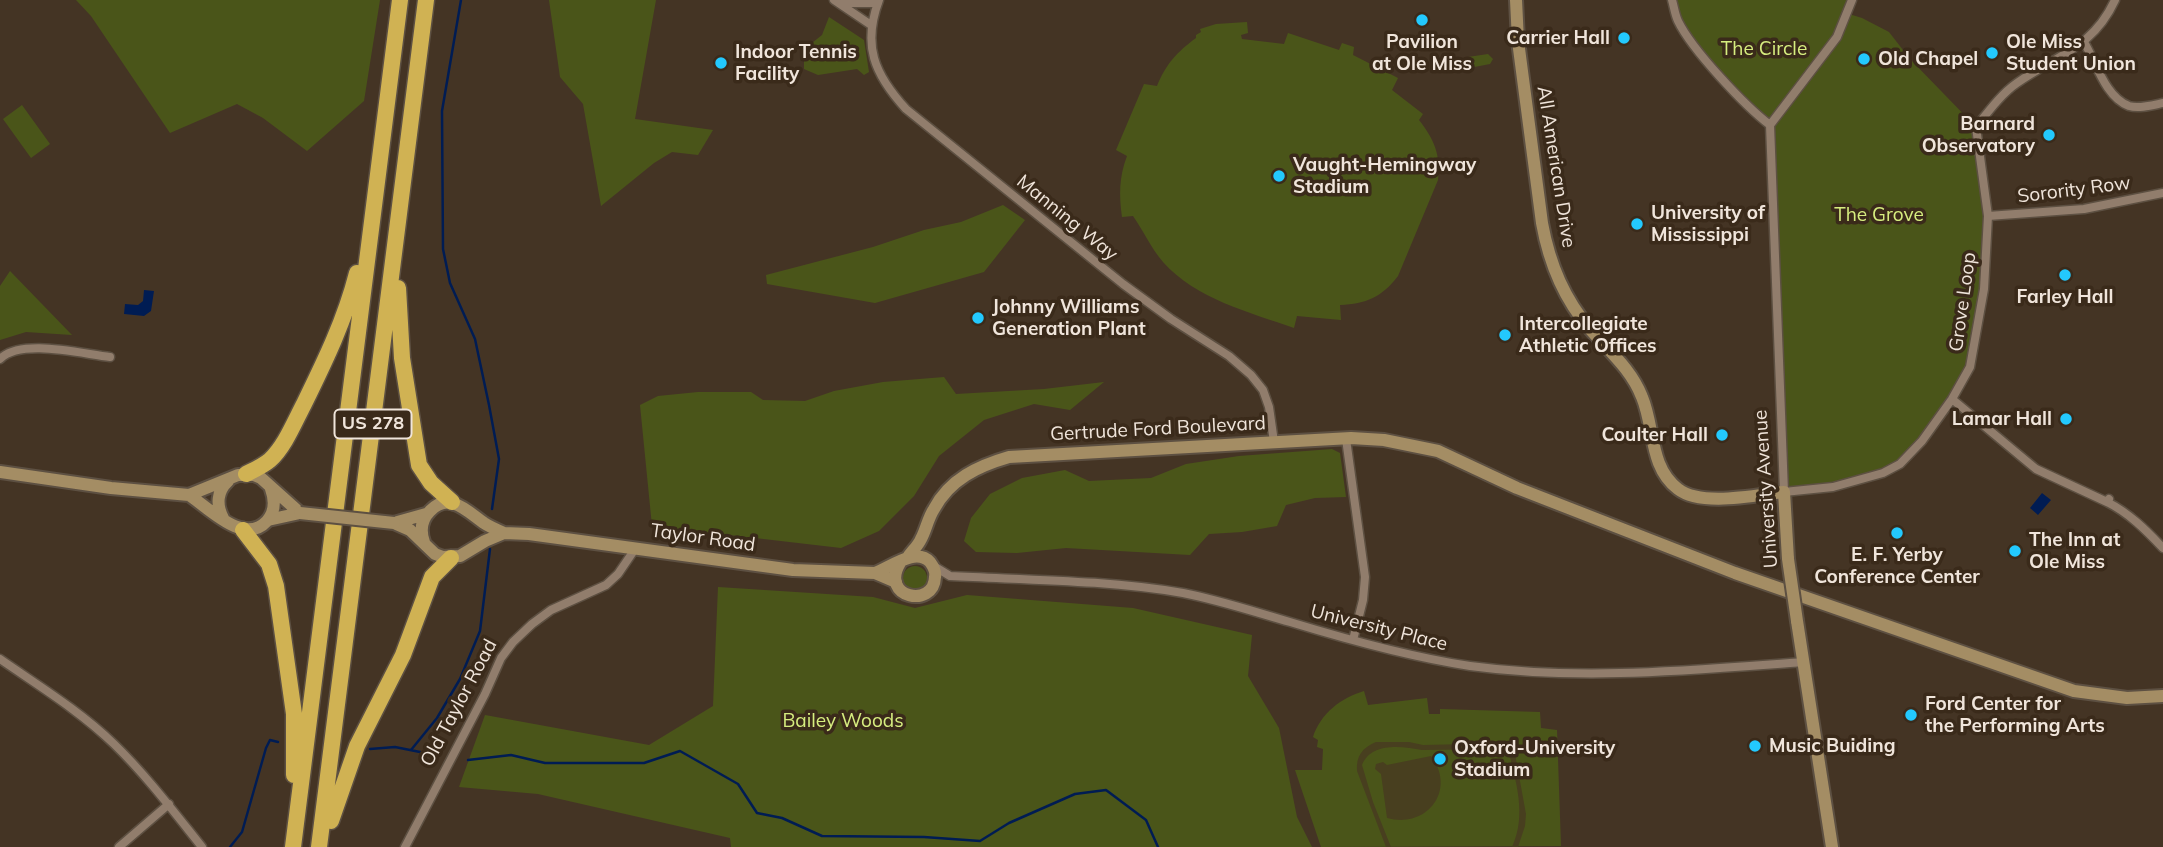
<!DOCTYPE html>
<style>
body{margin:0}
canvas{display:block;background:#443424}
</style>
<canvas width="2163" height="847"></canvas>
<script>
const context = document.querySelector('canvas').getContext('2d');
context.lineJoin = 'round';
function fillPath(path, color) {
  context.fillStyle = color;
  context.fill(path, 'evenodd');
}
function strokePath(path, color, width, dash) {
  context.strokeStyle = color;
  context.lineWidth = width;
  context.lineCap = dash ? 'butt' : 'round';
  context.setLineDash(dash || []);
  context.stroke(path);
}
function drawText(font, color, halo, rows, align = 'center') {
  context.font = font + ' Mulish,sans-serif';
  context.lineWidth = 7;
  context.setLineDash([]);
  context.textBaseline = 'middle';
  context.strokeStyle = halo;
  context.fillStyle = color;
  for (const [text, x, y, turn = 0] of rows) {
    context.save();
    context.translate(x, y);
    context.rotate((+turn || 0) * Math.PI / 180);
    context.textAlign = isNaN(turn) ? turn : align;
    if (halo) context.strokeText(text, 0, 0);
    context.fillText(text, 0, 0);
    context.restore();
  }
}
fillPath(new Path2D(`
 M76,0H380L364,101L307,151L263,118L237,104L170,133L91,16Z
 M549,0H656L635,119L713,130L698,155L672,152L654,163L601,206L583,104L560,77Z
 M1672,0H1852L1849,14L1862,18L1889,32L1910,59L1976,127L1986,193V258L1970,367L1952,399L1900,464L1833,487L1784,492L1770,126L1692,42Z
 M829,17L864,40L869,72L864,75L857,69L818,75L804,69V61L812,52V43L822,35Z
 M1247,22L1248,33L1241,35L1242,39L1284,44L1288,33L1339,50L1342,43L1354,47L1353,55L1398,78L1392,90L1423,114L1419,120C1434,139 1441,155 1438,180L1398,276C1382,297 1366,304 1340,305L1341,320L1297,316L1294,328C1249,312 1196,299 1163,262C1151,248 1143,230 1133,216L1122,217C1119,195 1119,177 1127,156L1116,150L1144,84L1157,86C1166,64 1177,52 1196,38V35L1201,32L1200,29L1216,24Z
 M1488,54L1493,59L1490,64L1469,68L1471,63L1468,57Z
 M22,105L50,144L31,158L3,119Z
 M1003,205L1025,220L984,272L875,303L767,284L766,275L873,247L924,230L961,222Z
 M10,271L72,335L26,332L0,340V286Z
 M944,377L956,394L1044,389L1104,382L1070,410L1034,404L984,420L939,456L914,496L879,531L841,548L652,526L640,405L658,396L698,392H751L763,400L805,401L834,391L883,382Z
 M1332,449L1340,453L1346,497L1315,498L1286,505L1277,526L1242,532L1209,534L1190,555L1066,548L1017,553L976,552L964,541L971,518L990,494L1022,478L1065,470L1089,481L1151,478L1186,464L1239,456Z
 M903 578a12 12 0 1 1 24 0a12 12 0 1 1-24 0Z
 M718,587L873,597L915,608L967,595L1133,608L1252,635L1248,676L1279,728L1297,817L1312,847H731L730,838L538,794L459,787L485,715L649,745L713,706Z
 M1364,691L1368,705L1427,698L1429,714H1440V709L1540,712L1541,728L1557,730L1561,846L1321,847L1295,770H1322L1323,749L1317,747L1318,740L1313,737C1321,713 1341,698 1364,691Z`), '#4a5519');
fillPath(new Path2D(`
 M1376,742H1409L1423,745L1513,743L1526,814L1525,826L1518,847H1512C1527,815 1516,782 1508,749L1422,750C1402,746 1371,742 1362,765L1373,802L1391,847H1386L1357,771C1356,756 1362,748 1376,742Z
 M1431,756C1457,790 1427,829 1387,818L1381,774L1375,769L1376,764L1383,762L1387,765Z`), '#483f1f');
fillPath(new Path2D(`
 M144,290L154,291L151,311L144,316L124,314L125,304L138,305L143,301Z
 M2042,493L2051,500L2038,515L2030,508Z`), '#001c53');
strokePath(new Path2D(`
 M461,0L442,111L443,249L450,283L475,339L489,405L499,459L492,509
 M370,749L395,747L435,755
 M411,750L437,718L460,679L480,631L490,549
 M468,760L511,755L545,763H644L680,751L738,784L757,813L782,818L822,836L924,837L980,841L1009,823L1075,794L1106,790L1146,820L1158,847
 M230,847L242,832L266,748L270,740L278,742`), '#001c53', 2.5);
const street = new Path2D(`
 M834,0L871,25
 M879,0C862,45 874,74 906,109L1123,284L1171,319L1229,356L1251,375L1263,390L1269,407L1274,442
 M1672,0C1674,7 1675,15 1678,21C1692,50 1745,106 1770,125
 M839,3H878
 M2084,42C2096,62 2105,97 2129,106C2139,109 2153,105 2163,103
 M1770,125L1784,492L1833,487L1883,473L1900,464L1922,441L1952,399L1970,367L1984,289L1988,216L1976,127C1988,112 2001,94 2017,83C2057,55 2093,48 2115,0
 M1770,125L1837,37L1852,0
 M1988,216L2084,209L2163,193
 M0,359C21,338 82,354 110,357
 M1952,399L2036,469L2107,502
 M1346,439L1365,577L1363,600L1353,640
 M2109,499L2107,502C2129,513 2146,530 2163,548
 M932,565L950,576C1028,580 1107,580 1183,593C1219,600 1255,612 1290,622C1349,640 1410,657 1470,666C1581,681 1693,670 1804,662
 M0,659C39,686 80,711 114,744C146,775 174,812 202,847
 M119,847L169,804
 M405,847L485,694L501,658L513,642L532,624L551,610L606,585L618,574L635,549`);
const secondary = new Path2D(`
 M1516,0L1518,41L1542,223C1549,262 1564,299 1590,329C1609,351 1631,369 1642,397C1655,428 1649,467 1678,489C1701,507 1756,495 1784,492L1788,559
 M0,472L111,488L189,495L238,475H254L261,478L300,513
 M189,495C209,508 244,546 267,521C275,512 275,500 271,489
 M223,518C216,505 217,491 228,481
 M268,520L300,513
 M394,523L410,530L435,554L443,557L460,556L485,541L504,533L529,534L793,570L875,573L896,582
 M394,523L426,514
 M424,542C420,531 421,520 430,511C449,491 467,511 484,523C490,527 497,530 504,533
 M908,557C912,551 918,546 921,539C926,530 928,518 934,509C950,479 978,466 1009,457L1351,438L1384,440L1438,451L1517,488L1735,573L2074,691L2127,698L2163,696
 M875,573C891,567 916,547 930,562C933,566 936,572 935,577C934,609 879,598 900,563
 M1797,621L1832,847`);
const highway = new Path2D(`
 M398,288L402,358L419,465L431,483L452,502
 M246,474C254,470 263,466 270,460C285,446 294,423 304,404C325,361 345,320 357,273
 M243,530L269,564L276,586L294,714V775
 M331,821L357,746L403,655L432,577L451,558
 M293,847L400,0
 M319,847L426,0`);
strokePath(street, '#5d5042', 11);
strokePath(secondary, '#5d5042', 16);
strokePath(highway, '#5d5042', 19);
strokePath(street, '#917d6c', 8);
strokePath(secondary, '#a48d64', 12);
strokePath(highway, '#d0b253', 16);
const secondaryBridge = new Path2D(`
 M300,513L394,523
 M1788,559L1797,621`);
strokePath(secondaryBridge, '#5d5042', 16, []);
strokePath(secondaryBridge, '#a48d64', 12);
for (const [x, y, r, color] of [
 [1422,20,7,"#23c9fe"],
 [1624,38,7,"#23c9fe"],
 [1992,53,7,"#23c9fe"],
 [1864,59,7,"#23c9fe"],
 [721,63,7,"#23c9fe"],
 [2049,135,7,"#23c9fe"],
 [1279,176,7,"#23c9fe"],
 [1637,224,7,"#23c9fe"],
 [2065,275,7,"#23c9fe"],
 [978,318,7,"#23c9fe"],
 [1505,335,7,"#23c9fe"],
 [2066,419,7,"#23c9fe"],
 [1722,435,7,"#23c9fe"],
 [1897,533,7,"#23c9fe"],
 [2015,551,7,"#23c9fe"],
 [1911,715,7,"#23c9fe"],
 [1755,746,7,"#23c9fe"],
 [1440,759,7,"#23c9fe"]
]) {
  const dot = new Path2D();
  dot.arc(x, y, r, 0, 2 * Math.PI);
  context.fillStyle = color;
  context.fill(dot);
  strokePath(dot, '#3a2a1a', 2.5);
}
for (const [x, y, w] of [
 [373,424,77]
]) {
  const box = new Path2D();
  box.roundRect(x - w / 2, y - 14.5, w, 29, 5);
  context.fillStyle = '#3a2a1a';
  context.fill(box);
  strokePath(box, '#f0e5db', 2);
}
drawText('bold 18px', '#f0e5db', null, [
 ["US 278",373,424]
]);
drawText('bold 19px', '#f0e5db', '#3a2a1a', [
 ["Carrier Hall",1610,38,"right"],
 ["Pavilion",1422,42,"center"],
 ["at Ole Miss",1422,64,"center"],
 ["Ole Miss",2006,42],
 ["Student Union",2006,64],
 ["Indoor Tennis",735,52],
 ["Facility",735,74],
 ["Old Chapel",1878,59],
 ["Barnard",2035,124,"right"],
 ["Observatory",2035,146,"right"],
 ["Vaught-Hemingway",1293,165],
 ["Stadium",1293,187],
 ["University of",1651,213],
 ["Mississippi",1651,235],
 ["Farley Hall",2065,297,"center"],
 ["Johnny Williams",992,307],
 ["Generation Plant",992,329],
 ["Intercollegiate",1519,324],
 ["Athletic Offices",1519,346],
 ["Lamar Hall",2052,419,"right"],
 ["Coulter Hall",1708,435,"right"],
 ["The Inn at",2029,540],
 ["Ole Miss",2029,562],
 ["E. F. Yerby",1897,555,"center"],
 ["Conference Center",1897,577,"center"],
 ["Ford Center for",1925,704],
 ["the Performing Arts",1925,726],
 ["Music Buiding",1769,746],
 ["Oxford-University",1454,748],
 ["Stadium",1454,770]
], 'left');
drawText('19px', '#d6ed7f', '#3a2a1a', [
 ["The Circle",1764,49],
 ["The Grove",1879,215],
 ["Bailey Woods",843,721]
]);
drawText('19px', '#f0e5db', '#3a2a1a', [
 ["All American Drive",1556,167,81],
 ["Sorority Row",2074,190,-7],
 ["Manning Way",1067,218,39],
 ["Grove Loop",1963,302,-82],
 ["Gertrude Ford Boulevard",1158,429,-3],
 ["University Avenue",1766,489,-94],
 ["Taylor Road",703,538,8],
 ["University Place",1379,628,14],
 ["Old Taylor Road",459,703,-62]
]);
</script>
